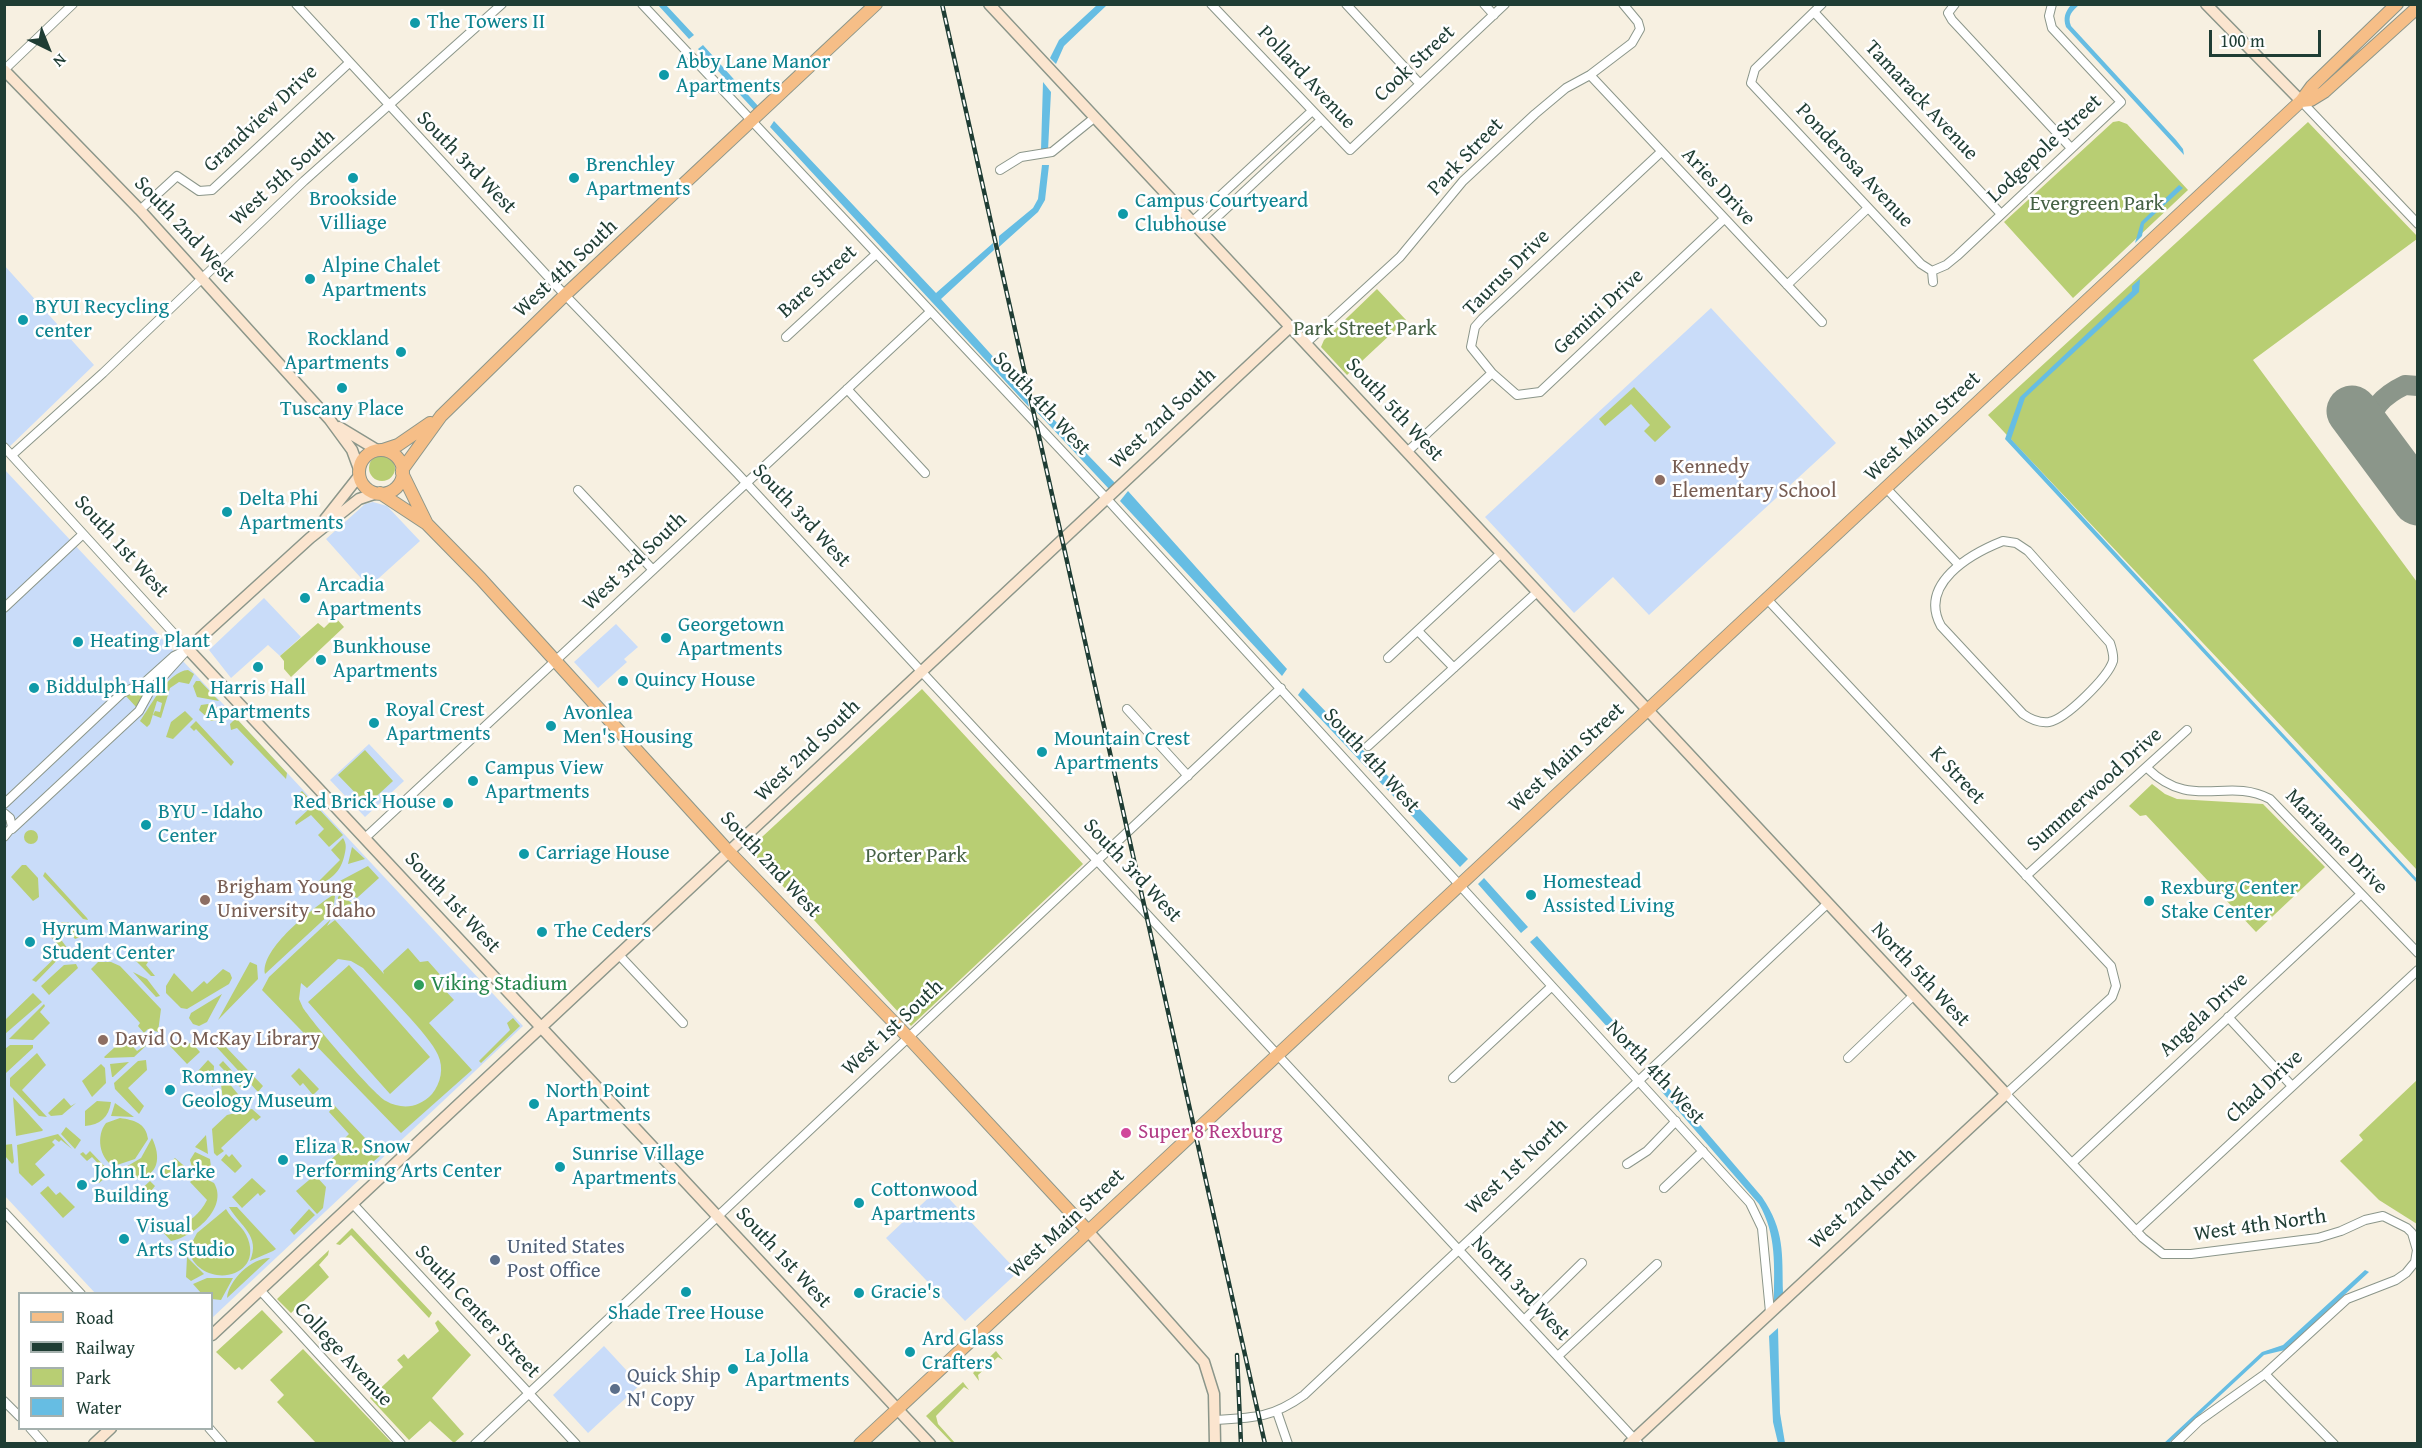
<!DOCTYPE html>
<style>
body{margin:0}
#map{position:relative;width:2422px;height:1448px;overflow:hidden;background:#f7f0e1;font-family:"Gentium Book Plus",serif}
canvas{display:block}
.frame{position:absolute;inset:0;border:6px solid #1f3d34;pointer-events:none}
.legend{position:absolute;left:18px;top:1292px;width:195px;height:138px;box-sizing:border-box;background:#fff;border:2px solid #a5b1ae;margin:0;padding:8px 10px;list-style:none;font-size:18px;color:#1f3d34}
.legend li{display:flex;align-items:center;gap:12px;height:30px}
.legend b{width:30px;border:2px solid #a5b1ae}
.north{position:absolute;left:18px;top:18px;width:60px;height:60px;-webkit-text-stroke:4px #fff;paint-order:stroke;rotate:137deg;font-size:16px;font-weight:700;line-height:24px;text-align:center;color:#1f3d34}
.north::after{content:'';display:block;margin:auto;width:21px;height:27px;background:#1f3d34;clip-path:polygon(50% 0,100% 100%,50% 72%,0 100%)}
.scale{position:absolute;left:2209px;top:30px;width:112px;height:27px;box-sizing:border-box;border:3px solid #1f3d34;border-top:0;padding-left:8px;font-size:18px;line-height:21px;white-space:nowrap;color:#1f3d34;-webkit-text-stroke:4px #fff;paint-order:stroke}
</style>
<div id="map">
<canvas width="2422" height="1448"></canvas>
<div class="frame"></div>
<ul class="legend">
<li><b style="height:8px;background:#f6be87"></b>Road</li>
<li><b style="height:8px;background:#1f3d34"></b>Railway</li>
<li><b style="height:16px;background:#b8ce73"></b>Park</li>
<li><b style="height:16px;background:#66bde3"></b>Water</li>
</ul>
<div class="north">N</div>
<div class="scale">100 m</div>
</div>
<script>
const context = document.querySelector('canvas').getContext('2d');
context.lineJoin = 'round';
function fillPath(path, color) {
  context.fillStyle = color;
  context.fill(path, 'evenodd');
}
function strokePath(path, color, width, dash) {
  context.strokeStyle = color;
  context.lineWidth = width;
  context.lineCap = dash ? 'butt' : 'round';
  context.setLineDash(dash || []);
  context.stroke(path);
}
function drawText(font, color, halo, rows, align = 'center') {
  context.font = font + ' "Gentium Book Plus",serif';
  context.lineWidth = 5;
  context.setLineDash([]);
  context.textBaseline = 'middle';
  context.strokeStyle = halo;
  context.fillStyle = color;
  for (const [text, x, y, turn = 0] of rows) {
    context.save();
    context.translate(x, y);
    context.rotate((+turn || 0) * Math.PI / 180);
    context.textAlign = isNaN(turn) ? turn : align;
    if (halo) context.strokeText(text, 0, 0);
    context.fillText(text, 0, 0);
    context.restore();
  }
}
fillPath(new Path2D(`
 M4,265L94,365L5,451H4Z
 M1711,308L1836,443L1649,615L1613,577L1574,613L1485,517Z
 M5,470L523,1026L212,1318V1294L95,1293L5,1196Z
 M373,502L387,506L420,541L369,587L326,539L365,504Z
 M264,598L301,637L280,656L268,645L231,678L209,650Z
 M616,624L638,647L624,659L627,662L598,688L574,662Z
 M369,744L404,781L365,817L330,780Z
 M939,1188L1018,1272L965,1321L886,1238Z
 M604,1346L640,1385L588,1433L553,1395Z`), '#c9dcf9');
fillPath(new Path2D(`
 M2119,121L2127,124L2188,190L2073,298L2004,222L2113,122Z
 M2308,122L2417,236V239L2253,360L2417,582V870L1988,415Z
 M1377,289L1406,320L1347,375L1321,347L1324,340Z
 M1634,387L1671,427L1655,442L1644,431L1650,425L1631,404L1605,426L1599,419Z
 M369 468a13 13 0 1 1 26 0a13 13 0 1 1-26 0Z
 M335,617L344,627L291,677L284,669V661L280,656L318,623L324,628Z
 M188,670L194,674L189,684L179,682L170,688L161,718L153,715L155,711L160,712L162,703L157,701L150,724L147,727L140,721C150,707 168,671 188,670Z
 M196,681H200L219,701L197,697L193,686Z
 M149,683L151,685L137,708L125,695Z
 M922,689L1083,864L911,1026L749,849Z
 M208,704L228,711L218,720L211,721L199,710L201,705Z
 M185,711L193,719L173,739L166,737L171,722Z
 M236,718L287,773L286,779L237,728L231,730L230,724Z
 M196,721L234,762L231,766L196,729L194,731L190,727Z
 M365,750L393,781L367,805L338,775Z
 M2152,784L2165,794L2177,799L2263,804L2325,867L2256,932L2146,815L2140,816L2129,806Z
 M302,791L343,835L329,847L318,835L324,829L311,815L296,825L295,822L309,809L296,796Z
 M24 837a7 7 0 1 1 14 0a7 7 0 1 1-14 0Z
 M343,838C347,844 346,849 344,857C339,876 328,880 311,889L340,860L331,850Z
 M352,847L365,859L348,864Z
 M22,865H26L38,878L39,897L33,901L11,877Z
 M368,866L379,878L357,898L340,889L338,882Z
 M45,872L87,918L88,920L83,919L43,876Z
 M333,895L335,896L333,911L265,974C260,949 313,908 333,895Z
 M340,895L352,903L338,916V897Z
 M331,919L327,926L335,920L384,974L383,971L408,948L420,962L428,961L443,978L442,987L454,1000L429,1023L472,1070L401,1133L262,990L269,977ZM338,959L351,961L363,968C380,987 430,1035 438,1055C444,1068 441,1083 432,1094C419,1108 402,1110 386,1101C373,1094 313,1023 303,1008L299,999L301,983L307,988Z
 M61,922L81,924L86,929L85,935L75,939Z
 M53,929L68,949L36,982L32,980L63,950L48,934Z
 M132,947L148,962L146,965L155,976H151L130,955Z
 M98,962H111L120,966L161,1009L158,1032L148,1029L144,1033L138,1026L140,1023L91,969Z
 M250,962L257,965L258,979L218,1020Z
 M76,964L78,968L49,995L41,986L64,965Z
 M349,965L430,1057L390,1094L308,1002Z
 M223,969L230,973L232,978L229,984L187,1009L181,1008L166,993V986L174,973L192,992L204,981L207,984Z
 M133,972L147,979L160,996L156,997Z
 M33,993L42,1002L5,1034V1020Z
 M222,994L207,1022L199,1026L193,1024L189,1018L191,1013Z
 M44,1004L45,1006L40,1012L50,1023L33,1040L9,1039Z
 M513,1018L520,1026L481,1063L479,1061L510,1030L507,1023Z
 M125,1038L137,1051L149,1043L134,1057L105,1058L104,1057Z
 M227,1039L229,1041L225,1046L263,1086L258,1092L211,1041L220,1045Z
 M192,1043L200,1052L187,1064L170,1046Z
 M10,1045H33V1048L6,1073L5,1049Z
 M37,1053L46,1065L22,1090L47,1117L39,1116L10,1086V1078Z
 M146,1060L147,1070L128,1088L144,1106L139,1114L115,1089L114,1083L138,1061Z
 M208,1060L214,1066L213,1087L198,1071Z
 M223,1061L246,1086L245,1089H242L219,1065Z
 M129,1062L113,1077H112L110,1064Z
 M101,1064L105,1068L106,1083L92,1097L82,1081Z
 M299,1068L319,1089L313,1095L303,1083L300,1086L291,1076Z
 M220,1076H223L247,1105L224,1109Z
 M2417,1080V1224L2379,1200L2340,1161L2363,1140L2359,1135Z
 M13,1097L43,1130L42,1131L16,1136Z
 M64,1098L71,1106L76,1103L62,1115L51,1116L48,1113Z
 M97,1101L111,1102C109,1117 100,1125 85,1126V1111Z
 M115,1103L134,1117L111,1116Z
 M334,1105L381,1155L358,1175H334L325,1165L348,1144L344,1139L349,1134L329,1112Z
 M252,1109L261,1117L256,1121L253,1118L221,1148L224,1151L217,1156L214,1153L212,1129L227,1115Z
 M120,1118C134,1120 146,1123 148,1139L135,1159L114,1166C99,1159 96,1135 106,1123Z
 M66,1127L81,1140L75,1149L61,1134Z
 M58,1134L72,1149L61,1140L59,1142L55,1139L52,1142L55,1145L35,1164L45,1175L32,1186L19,1173L17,1145Z
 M206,1135L208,1154L195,1147Z
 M152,1138C161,1156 160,1178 134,1178L119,1171L141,1158Z
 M12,1144L14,1162L12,1164L5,1156L4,1145Z
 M90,1151L111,1173L99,1183L96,1179L105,1171L92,1157L87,1161L80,1154L83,1152L86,1155Z
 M195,1152L210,1159L211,1167L208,1172L199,1171L192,1167L190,1160Z
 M226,1154L229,1157L232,1154L242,1166L235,1173L221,1160Z
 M175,1158L189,1170L186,1173L188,1176L186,1178L177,1168L163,1179L160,1172Z
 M198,1175L214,1183C229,1208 193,1237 171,1241L162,1231L166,1223L175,1229C189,1222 200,1214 207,1200L190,1182Z
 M315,1175L326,1187L323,1208L317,1214L296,1191Z
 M252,1178L266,1191L260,1196L258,1193L242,1208L232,1197Z
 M150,1181L155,1186L144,1200L137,1193Z
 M48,1186L56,1195L60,1192L75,1207L63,1218L40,1193Z
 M229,1207H237L276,1249L273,1251L250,1261C261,1236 240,1226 229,1207Z
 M226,1209C232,1220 244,1227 248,1239C263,1280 200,1290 188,1250L197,1233Z
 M309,1209L315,1215L294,1235L290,1230Z
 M352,1228L432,1313L429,1318L351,1235L340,1245L336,1244Z
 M329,1250L328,1255L319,1265L329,1277L291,1313L277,1299Z
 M187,1257L204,1274L191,1281L186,1277Z
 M270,1258L227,1298C229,1280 251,1258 270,1258Z
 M207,1278H233L221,1300L212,1299V1294L201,1293L193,1284Z
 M262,1310L283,1332L242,1370L239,1367L235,1370L216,1352Z
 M438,1320L471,1355L432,1398L464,1434L454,1443L430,1421L409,1440L370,1398L403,1367L397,1360L404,1354L408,1359L439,1331L435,1323Z
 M303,1349L392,1443H316L277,1402L284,1395L270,1380Z
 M996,1351L1003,1360L998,1357L978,1375L979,1381L973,1373Z
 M963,1382L969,1390L964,1387L936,1416L938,1424L955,1443H952L926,1416Z`), '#b8ce73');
fillPath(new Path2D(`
 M658,5H666L694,35L689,39Z
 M1097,5H1107L1064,46L1056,64L1050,58L1059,40Z
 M2071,5H2079C2072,11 2067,16 2071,26L2176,140L2183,149L2184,155L2066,27C2063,18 2065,12 2071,5Z
 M703,45L759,107L755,111L698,49Z
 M1043,82L1051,92L1048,150H1041Z
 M774,121L936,293L993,243L994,250L941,299L1026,393L1029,407L770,127Z
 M1042,165H1049L1045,200L1038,212L999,247V236L1033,208L1038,199Z
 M2179,185L2183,188L2144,224L2142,236L2135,243L2141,222Z
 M2140,279L2139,292L2025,398L2011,439L2417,879V883L2005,439L2020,397L2132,291V286Z
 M1035,400L1115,483L1109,489L1036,411Z
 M1128,491L1287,669L1282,676L1120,501Z
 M1303,688L1468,859L1460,867L1298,695Z
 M1484,878L1528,927L1521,933L1478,884Z
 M1537,936L1648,1059L1641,1064L1530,942Z
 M1661,1079L1762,1197C1785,1231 1782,1253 1783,1293L1774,1301C1774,1266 1777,1235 1759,1204L1656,1085Z
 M2365,1270L2369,1272L2285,1350L2264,1355L2169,1443L2163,1444L2262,1352L2283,1345Z
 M1778,1328L1780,1413L1785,1443H1778L1773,1422L1769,1336Z`), '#66bde3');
strokePath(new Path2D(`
 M2370,435C2366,411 2384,395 2405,385L2418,386`), '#8b968a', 20);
strokePath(new Path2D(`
 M2352,411L2418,500`), '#8b968a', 51);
const street = new Path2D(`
 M296,4L565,295L737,473L1639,1444
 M642,4L1107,499L1750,1203L1762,1228L1770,1312
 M1211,4L1350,150L1505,4
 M1346,4L1420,84
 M1484,4L1494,15
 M1822,4L1755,69L1751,83L1921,264L1932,271
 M1955,4L1948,13L1952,20L2071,148
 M1814,12L2001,214
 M4,70L73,4
 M1590,75L1822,322
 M2301,101L2418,224
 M1000,170L1021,157L1052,152L1094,118
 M140,210L177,176L199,191L212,190L349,63
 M1192,222L1312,111
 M1201,232L1321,120
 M1932,271L1946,265L1957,256L2121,102L2052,28L2049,16L2052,4
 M1932,271L1933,282
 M1787,285L1868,208
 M786,337L875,255
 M1306,343L1400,257L1463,181L1535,114L1566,88L1590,75L1632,43L1640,29L1638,22L1623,4
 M1492,373L1517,395L1540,392L1724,219
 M847,389L925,473
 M4,447L188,649
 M1407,452L1492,373L1471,347L1475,327L1482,319L1661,152
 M12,455L103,373L304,181L502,4
 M1886,488L1958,564
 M578,490L653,570
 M2003,541L2016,543L2028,551L2110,643C2112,649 2114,655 2113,661C2108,677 2066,719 2049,722C2040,723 2030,719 2023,714L1941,626C1918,584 1970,554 2003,541Z
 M1767,599L2111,966L2116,986L2112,997L2006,1094L2143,1238L2163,1254H2191L2318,1238L2341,1231L2365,1220L2383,1216L2407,1228L2412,1233L2417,1250L2415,1262L2406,1273L2396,1280L2347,1299L2265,1374L2199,1421L2175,1444
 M4,608L83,534
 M1418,631L1454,668
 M1388,658L1500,554
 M1127,709L1188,776
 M1368,746L1536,593
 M2147,768C2192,812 2226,776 2270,799L2418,953
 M4,804L122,693L144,683L174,656L188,649L150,691L139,711L12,829
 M4,813L10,818L12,827L4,837
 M365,838L929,313
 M2026,876L2187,730
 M620,956L683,1023
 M2228,1017L2292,1086
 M1848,1058L1913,996
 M1453,1078L1551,987
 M2072,1163L2361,894
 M1627,1164L1647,1151L1676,1121
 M1664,1188L1703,1151
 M353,1204L576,1444
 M4,1212L81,1294
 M2136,1231L2418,970
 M260,1290L401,1444
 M1524,1320L1582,1263
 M1558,1356L1657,1264
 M2265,1374L2334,1444
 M4,1401L20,1417
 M1277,1412L1288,1444
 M1215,1420C1253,1418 1272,1418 1304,1395L1827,904
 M30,1428L44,1444
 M209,1428L223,1444
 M475,1444L1281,688`);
const secondary = new Path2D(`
 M989,4L2006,1094L1629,1444
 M2206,4L2301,101
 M4,70L140,210L330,420L352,450L359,469
 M339,427L377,450
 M377,493L359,499L310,538L188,649L930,1444
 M318,528L359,476
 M1088,1231L1204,1362L1214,1394L1215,1444
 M212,1335L1290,327
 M94,1444L111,1428`);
const primary = new Path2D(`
 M2301,101L2311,100L2324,92L2418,7
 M383,450L398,445L430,423
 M359 472a22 22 0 1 1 44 0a22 22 0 1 1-44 0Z
 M402,470L441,416L565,295L876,4
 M402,473L427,524
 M380,493L427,524L481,579L730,853L908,1037L1088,1231
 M860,1444L2301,101L2312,86L2397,4`);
strokePath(street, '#8b968a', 10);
strokePath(secondary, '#8b968a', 13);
strokePath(primary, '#8b968a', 14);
strokePath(street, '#fff', 8);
strokePath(secondary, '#fbe5cf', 10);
strokePath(primary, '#f6be87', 12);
const rail = new Path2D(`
 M942,4L1265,1444
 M1237,1355L1241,1444`);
strokePath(rail, '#1f3d34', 4.5);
strokePath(rail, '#fff', 2, [7]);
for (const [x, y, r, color] of [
 [415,23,6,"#0f9aa8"],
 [664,75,6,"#0f9aa8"],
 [353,178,6,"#0f9aa8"],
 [574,178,6,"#0f9aa8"],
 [1123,214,6,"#0f9aa8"],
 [310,279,6,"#0f9aa8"],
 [23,320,6,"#0f9aa8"],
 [401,352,6,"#0f9aa8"],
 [342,388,6,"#0f9aa8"],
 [1660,480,6,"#8d6e63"],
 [227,512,6,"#0f9aa8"],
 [305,598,6,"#0f9aa8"],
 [666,638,6,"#0f9aa8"],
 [78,642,6,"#0f9aa8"],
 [321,660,6,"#0f9aa8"],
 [258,667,6,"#0f9aa8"],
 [623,681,6,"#0f9aa8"],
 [34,688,6,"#0f9aa8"],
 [374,723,6,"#0f9aa8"],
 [551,726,6,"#0f9aa8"],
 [1042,752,6,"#0f9aa8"],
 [473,781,6,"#0f9aa8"],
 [448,803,6,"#0f9aa8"],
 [146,825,6,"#0f9aa8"],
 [524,854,6,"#0f9aa8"],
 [1531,895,6,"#0f9aa8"],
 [205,900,6,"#8d6e63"],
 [2149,901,6,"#0f9aa8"],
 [542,932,6,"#0f9aa8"],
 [30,942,6,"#0f9aa8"],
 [419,985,6,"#2e9e5b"],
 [103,1040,6,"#8d6e63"],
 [170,1090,6,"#0f9aa8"],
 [534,1104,6,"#0f9aa8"],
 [1126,1133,6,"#d1479c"],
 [283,1160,6,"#0f9aa8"],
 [560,1167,6,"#0f9aa8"],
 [82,1185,6,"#0f9aa8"],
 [859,1203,6,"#0f9aa8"],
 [124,1239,6,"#0f9aa8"],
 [495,1260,6,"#5c6f8a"],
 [686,1292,6,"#0f9aa8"],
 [859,1293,6,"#0f9aa8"],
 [910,1352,6,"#0f9aa8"],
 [733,1369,6,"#0f9aa8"],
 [615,1389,6,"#5c6f8a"]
]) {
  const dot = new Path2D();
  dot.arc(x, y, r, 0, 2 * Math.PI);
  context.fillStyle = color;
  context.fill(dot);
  strokePath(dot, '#fff', 2);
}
drawText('21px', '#0d838f', '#fff', [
 ["The Towers II",427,23],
 ["Abby Lane Manor",676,63],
 ["Apartments",676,87],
 ["Brenchley",586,166],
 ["Apartments",586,190],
 ["Brookside",353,200,"center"],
 ["Villiage",353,224,"center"],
 ["Campus Courtyeard",1135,202],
 ["Clubhouse",1135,226],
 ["Alpine Chalet",322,267],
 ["Apartments",322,291],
 ["BYUI Recycling",35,308],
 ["center",35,332],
 ["Rockland",389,340,"right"],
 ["Apartments",389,364,"right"],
 ["Tuscany Place",342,410,"center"],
 ["Delta Phi",239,500],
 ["Apartments",239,524],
 ["Arcadia",317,586],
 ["Apartments",317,610],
 ["Georgetown",678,626],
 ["Apartments",678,650],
 ["Heating Plant",90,642],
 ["Bunkhouse",333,648],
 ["Apartments",333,672],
 ["Quincy House",635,681],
 ["Biddulph Hall",46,688],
 ["Harris Hall",258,689,"center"],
 ["Apartments",258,713,"center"],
 ["Royal Crest",386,711],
 ["Apartments",386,735],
 ["Avonlea",563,714],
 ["Men's Housing",563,738],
 ["Mountain Crest",1054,740],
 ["Apartments",1054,764],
 ["Campus View",485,769],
 ["Apartments",485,793],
 ["Red Brick House",436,803,"right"],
 ["BYU - Idaho",158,813],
 ["Center",158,837],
 ["Carriage House",536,854],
 ["Homestead",1543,883],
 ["Assisted Living",1543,907],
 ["Rexburg Center",2161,889],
 ["Stake Center",2161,913],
 ["Hyrum Manwaring",42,930],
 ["Student Center",42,954],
 ["The Ceders",554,932],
 ["Romney",182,1078],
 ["Geology Museum",182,1102],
 ["North Point",546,1092],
 ["Apartments",546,1116],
 ["Eliza R. Snow",295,1148],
 ["Performing Arts Center",295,1172],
 ["Sunrise Village",572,1155],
 ["Apartments",572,1179],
 ["John L. Clarke",94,1173],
 ["Building",94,1197],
 ["Cottonwood",871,1191],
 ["Apartments",871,1215],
 ["Visual",136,1227],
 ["Arts Studio",136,1251],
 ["Gracie's",871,1293],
 ["Shade Tree House",686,1314,"center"],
 ["Ard Glass",922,1340],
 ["Crafters",922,1364],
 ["La Jolla",745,1357],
 ["Apartments",745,1381]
], 'left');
drawText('21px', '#1f3d34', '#fff', [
 ["Cook Street",1415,64,-43],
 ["Pollard Avenue",1306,78,47],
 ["Tamarack Avenue",1921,101,47],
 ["Grandview Drive",261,119,-43],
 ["Lodgepole Street",2045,149,-43],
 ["Park Street",1466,157,-46],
 ["South 3rd West",466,163,46],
 ["Ponderosa Avenue",1854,166,47],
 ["West 5th South",283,178,-42],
 ["Aries Drive",1718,187,47],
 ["South 2nd West",184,230,47],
 ["West 4th South",566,269,-43],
 ["Taurus Drive",1507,273,-45],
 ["Bare Street",818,282,-42],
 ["Gemini Drive",1599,312,-43],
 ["South 4th West",1041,404,47],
 ["South 5th West",1394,410,47],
 ["West 2nd South",1163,419,-43],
 ["West Main Street",1923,427,-43],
 ["South 3rd West",801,516,47],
 ["South 1st West",121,547,48],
 ["West 3rd South",635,562,-43],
 ["West 2nd South",808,751,-44],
 ["West Main Street",1567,758,-43],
 ["South 4th West",1371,761,48],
 ["K Street",1957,776,47],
 ["Summerwood Drive",2095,790,-42],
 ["Marianne Drive",2336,842,46],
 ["South 2nd West",770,865,47],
 ["South 3rd West",1132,871,47],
 ["South 1st West",452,903,47],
 ["North 5th West",1920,975,47],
 ["Angela Drive",2204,1015,-43],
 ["West 1st South",893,1028,-43],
 ["North 4th West",1655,1073,47],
 ["Chad Drive",2265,1087,-43],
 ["West 1st North",1517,1167,-43],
 ["West 2nd North",1863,1199,-43],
 ["West Main Street",1067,1224,-43],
 ["West 4th North",2260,1226,-8],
 ["South 1st West",783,1258,47],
 ["North 3rd West",1520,1289,47],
 ["South Center Street",477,1312,47],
 ["College Avenue",343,1355,47]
]);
drawText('21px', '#456144', '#fff', [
 ["Evergreen Park",2097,205],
 ["Park Street Park",1365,330],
 ["Porter Park",916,857]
]);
drawText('21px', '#785e54', '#fff', [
 ["Kennedy",1672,468],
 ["Elementary School",1672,492],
 ["Brigham Young",217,888],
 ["University - Idaho",217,912],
 ["David O. McKay Library",115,1040]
], 'left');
drawText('21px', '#27864d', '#fff', [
 ["Viking Stadium",431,985]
], 'left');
drawText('21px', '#b23c85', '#fff', [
 ["Super 8 Rexburg",1138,1133]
], 'left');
drawText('21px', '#4e5e75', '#fff', [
 ["United States",507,1248],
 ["Post Office",507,1272],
 ["Quick Ship",627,1377],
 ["N' Copy",627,1401]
], 'left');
</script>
